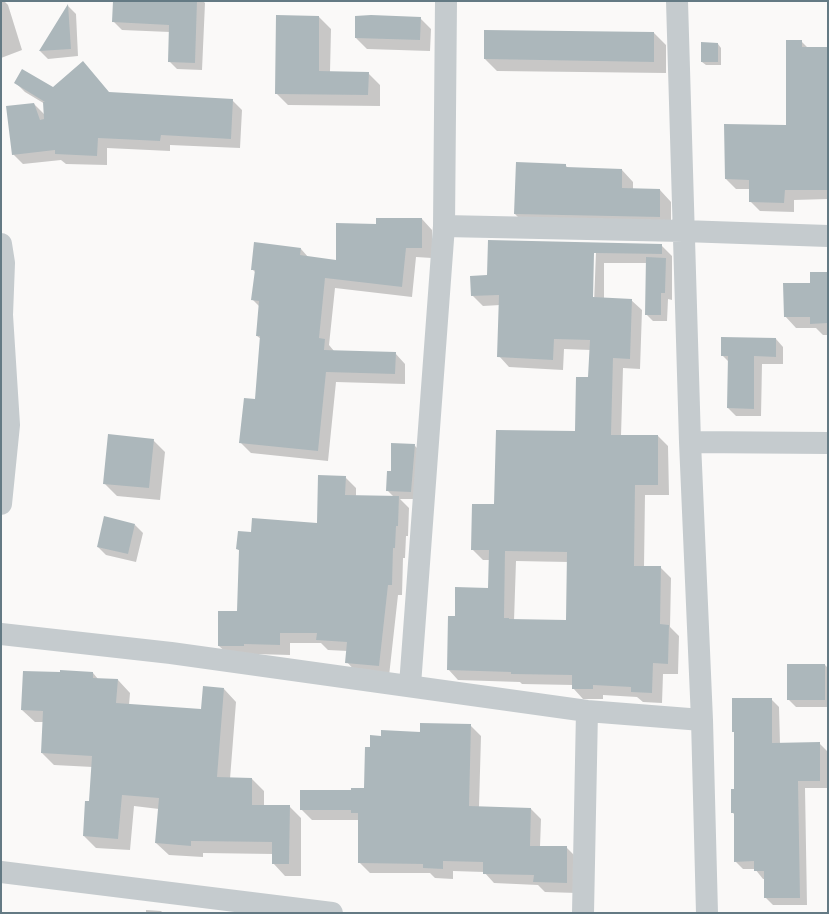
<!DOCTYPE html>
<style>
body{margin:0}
#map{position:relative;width:829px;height:914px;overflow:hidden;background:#faf9f8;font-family:"Noto Sans",sans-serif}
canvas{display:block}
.frame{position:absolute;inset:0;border:2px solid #647a84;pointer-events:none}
</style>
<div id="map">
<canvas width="829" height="914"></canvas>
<div class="frame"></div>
</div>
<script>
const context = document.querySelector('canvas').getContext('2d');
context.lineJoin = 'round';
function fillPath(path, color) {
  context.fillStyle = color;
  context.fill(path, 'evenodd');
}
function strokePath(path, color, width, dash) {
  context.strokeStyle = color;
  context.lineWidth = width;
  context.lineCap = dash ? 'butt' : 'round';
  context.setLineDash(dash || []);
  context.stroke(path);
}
fillPath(new Path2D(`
 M1,1H4L8,5L22,50L1,58Z
 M115,1H203L205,3L202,70L177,69L169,61L170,32L122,30L114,22Z
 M68,6L76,14L78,56L48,59L40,51Z
 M319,17L331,29L330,72L368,73L380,85V106L288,105L276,93Z
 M420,18L431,29L430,51L367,49L356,38Z
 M654,33L666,45V73L497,71L485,59Z
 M801,41L807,47H828V199L794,200V212L760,211L750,201V189H736L726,179L787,127Z
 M718,44L721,48V65H706L702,62Z
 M83,63L110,94L232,100L242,110L240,148L170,145V151L107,148V165L66,164L61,160L23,164L13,154L34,104L46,116L45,104L25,92L15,82L53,89Z
 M566,166L568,168L622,170L633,182V190H660L671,202V228L526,225L515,214Z
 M422,219L432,230V258L416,257L412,297L335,288L329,345L334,351L395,353L405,364V384L336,382L328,461L251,453L241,443L257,400L261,339L257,336L260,307L253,300L256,273L252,269L301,249L309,258L337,261L377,225Z
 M489,241L661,245L672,256V300L668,299L667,321H653L646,314L648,263H604V299L631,300L642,310L640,369L623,368L621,436H658L668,446L669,495H645L644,567H660L671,578L670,627L679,636L678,674H663L662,703L643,702L637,697L603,695V699H583L573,688V685L522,684L520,682L458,680L448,669L456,617L489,589L490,560H483L472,549L495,506L576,433L590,378L591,350L564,349L563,370L509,367L499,356L500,305L483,306L472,295L488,276ZM593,252H596L594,304L592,303ZM516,561L568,562L567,622L514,621Z
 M828,273V335H823L816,328H796L785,316L811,284Z
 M776,339L783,347V364H762L761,416H736L728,408L729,362L722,355Z
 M153,440L165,452L160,500L117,496L105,484Z
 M414,445L422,453L419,499H400L409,508L408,536H406L405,558H403L402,595H398L389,676L357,673L347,662L348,651L328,650L321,643H290V655L254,654L230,656L219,646L239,612L241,552L238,549L252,534L318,524L345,477L356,488V496L394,497L388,491L392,472Z
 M135,525L143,533L136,562L106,555L98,547Z
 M825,665L828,668V707H796L788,699Z
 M93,673L98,679L118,680L130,693L129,705L202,711L224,689L236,702L230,779H252L264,791V806H289L301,818V876H285L273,863V854L203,853V857L169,855L156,843L159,809L134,806L130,850L96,848L84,836L90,802L93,767L54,765L42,753L44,722H35L22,710Z
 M771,699L779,707L780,744L819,743L827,751V788H805L807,905H773L765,897V879H763L755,869H743L735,861L736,816L732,812L735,790Z
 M470,725L481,736L479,807L531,809L541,819L540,847L567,848L577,858V893L545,892L538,885L494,883L484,872L453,871V879L435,878L430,873H370L359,862L360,820H312L301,809L352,792L365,789L371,748L382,737Z
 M146,910L161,911L163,913H146Z`), '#0003');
fillPath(new Path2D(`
 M113,1H197L195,63L168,62L169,25L112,22Z
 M68,4L71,49L39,51Z
 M276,15L319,16V71L369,72L368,95L275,94Z
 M371,15L421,17L420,40L355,38V16Z
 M484,30L654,32V62L484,59Z
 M786,40H802V47H828V190H785L784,203L749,202V180L725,179L724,124L786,125Z
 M701,42L718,43V62H701Z
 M83,61L109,92L233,99L231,139L161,135L160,141L98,138L97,156L55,154V150L12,155L6,106L34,103L40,120L44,119L43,102H45L14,83L22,69L53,87Z
 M516,162L566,164V167L622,169V188L660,189V217L514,214Z
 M376,218H422V248H406L402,287L325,278L319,338L325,339L324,350L396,352L395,374L326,372L318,451L239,443L244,398L255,399L260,336H256L259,301L251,300L255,270H251L254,242L301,248L300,255L336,260V223L376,224Z
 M488,240L662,244V254L594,253L593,297L632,299L630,359L613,358L611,435H658V485H635L634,566H661L660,624L669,625L668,664L653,663L652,693L631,692V687L593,685V689H572V675L511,674V672L447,670L448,616H455V587L488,588L489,550H471L472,504H494L496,430L575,431L576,377H588L590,340L554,339L553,360L497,357L499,295L471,296L470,276L487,275ZM505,551L567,552L566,620L509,619V618H504Z
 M646,257L666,258L665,293H661V315H645Z
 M810,272H828V323L810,324V317H784L783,283H810Z
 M721,337L776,338V357L754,356V409L727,408L728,356H721Z
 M108,434L154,439L149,488L103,484Z
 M391,443L415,444L411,492L386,491L387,471H391Z
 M318,475L346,476L345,495L399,496L398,526H396L395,548H393L392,585H388L379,666L345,663L347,642L316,640L317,633H280V645L244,644V646H218V611H237L239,550L236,549L238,531L251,532L252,518L317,523Z
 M104,516L135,524L128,554L97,547Z
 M787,664H825V700H787Z
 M60,670L93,672V678L118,679L116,703L201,709L203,686L224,688L217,777L252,778V805H290L289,864H272V842L191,841V846L155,843L159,798L122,795L118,839L83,836L85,801H89L92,756L41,753L43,711L21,710L23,671L60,672Z
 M732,698H772V743L820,742V781H798L800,898H764V871H754V861L734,862V813H731V789H734V732H732Z
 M420,723L471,724L469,806L531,808L530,846H567V883L533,882L534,875L483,874V862L443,861V869L423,868V864L358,863V813H351V810H300V790H351V788H364L365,747H370V735L381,736V730L420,732Z`), '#acb7bb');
strokePath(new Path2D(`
 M677,1L690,442L702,720L707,913
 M444,226L683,231L828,236
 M1,244L4,263L2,315L9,425L1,504
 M690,442L828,443
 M1,634L171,653L587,711L702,720
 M410,685L444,226L446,1
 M1,872L332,913
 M583,913L587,711`), '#c5cbce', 22);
</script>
